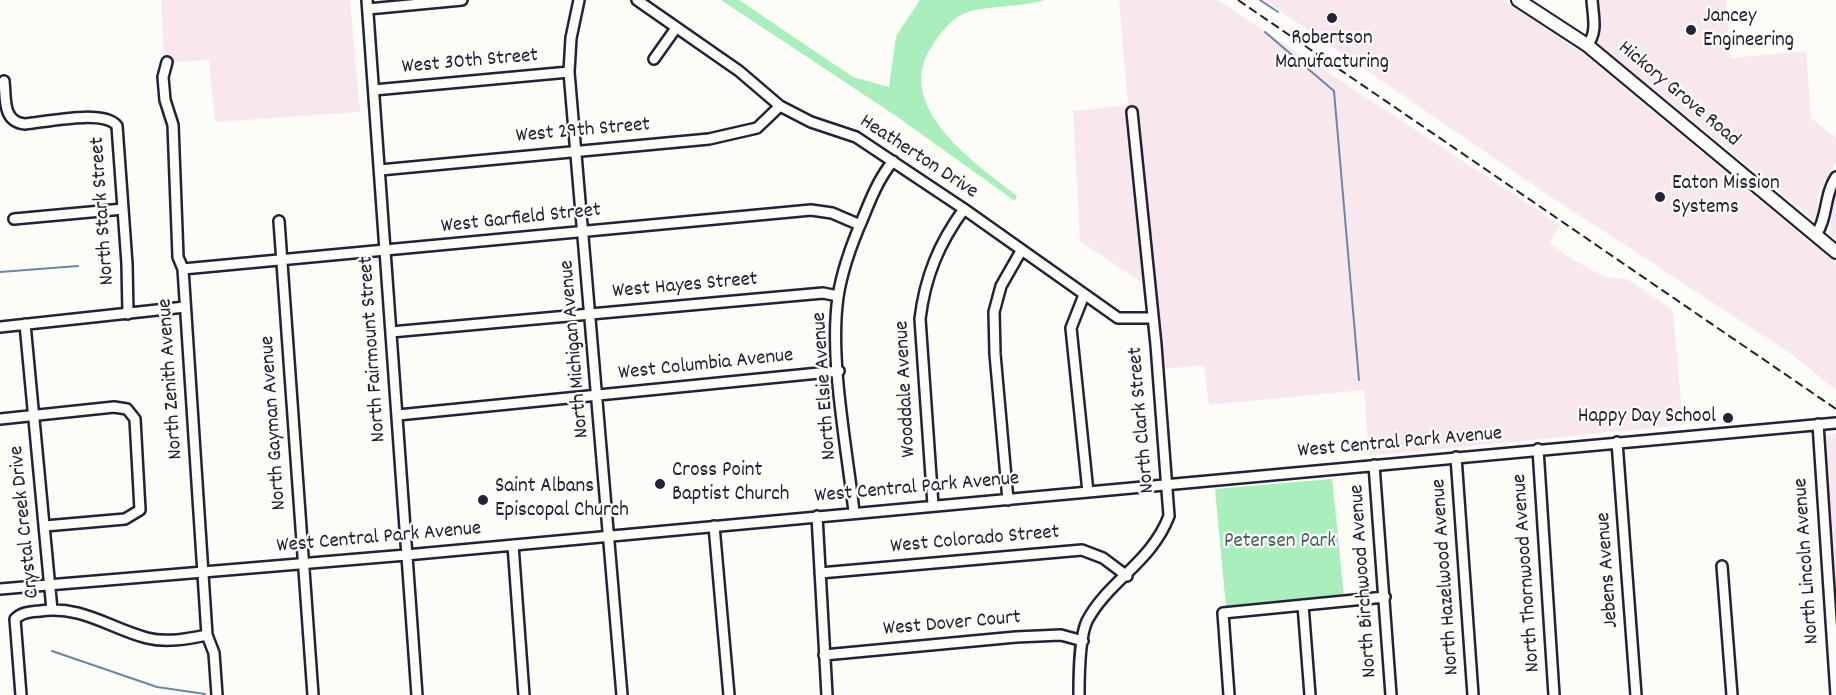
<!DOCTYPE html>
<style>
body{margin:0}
canvas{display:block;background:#fdfcf7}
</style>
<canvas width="1836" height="695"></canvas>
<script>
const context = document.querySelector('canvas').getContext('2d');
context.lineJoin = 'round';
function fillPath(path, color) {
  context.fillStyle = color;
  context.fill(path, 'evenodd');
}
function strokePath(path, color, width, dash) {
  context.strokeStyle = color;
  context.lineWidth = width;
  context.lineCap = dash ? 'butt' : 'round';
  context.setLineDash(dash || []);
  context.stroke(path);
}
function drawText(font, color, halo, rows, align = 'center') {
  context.font = font + ' Dekko,sans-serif';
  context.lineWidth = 4.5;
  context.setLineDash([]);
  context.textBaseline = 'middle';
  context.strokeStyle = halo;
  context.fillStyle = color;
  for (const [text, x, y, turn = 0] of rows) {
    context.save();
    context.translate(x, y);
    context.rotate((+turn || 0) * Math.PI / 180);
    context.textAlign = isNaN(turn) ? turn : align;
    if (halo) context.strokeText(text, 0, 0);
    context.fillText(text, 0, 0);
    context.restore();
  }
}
fillPath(new Path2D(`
 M161,0H350L360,112L215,122L209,60L171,62L164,56Z
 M1119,0H1218L1560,225L1550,243L1570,258L1605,277L1627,279L1673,310L1683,425L1369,456L1364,390L1209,405L1204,365L1165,369L1155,291L1080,241L1073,111L1128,105Z
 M1264,0H1503L1584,55L1836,264V390L1793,355L1542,191Z
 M1595,0H1726L1731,58L1806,51L1811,118L1836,138V163L1819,191L1816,221L1599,45Z
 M1836,191V239L1832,236L1831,216Z
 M1836,434V585L1826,435Z`), '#f8e8ee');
fillPath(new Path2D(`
 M721,0H739L853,77L889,87L896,36L920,0H1044C1021,8 981,5 963,14C950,21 942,31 934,43C889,105 974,162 1017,196L1015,201L896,116Z
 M1332,479L1344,596L1226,607L1215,489Z`), '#a9efbc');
strokePath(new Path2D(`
 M1260,0L1278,12
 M1265,32L1334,91L1359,380
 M0,272L78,266
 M52,651L157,687L205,694`), '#6887aa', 2);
const minor = new Path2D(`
 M367,0L417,695
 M579,0L571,38L569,72L622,695
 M637,0L739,71L780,106L811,122L856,137L964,209L1118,318H1151
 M368,9L462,0
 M1587,45C1598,33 1593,16 1592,0
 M654,59L676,28
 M167,62L163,77L165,100L173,125L178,257L183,269L207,635L214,653L217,695
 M4,81C6,98 2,122 25,124C46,122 104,109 117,126L127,264L128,314
 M374,90L569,72
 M380,170L709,139L757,128L780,106
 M14,219L123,209
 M279,221L313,695
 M1816,235C1828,217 1824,195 1836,177
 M183,269L811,210L832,213L860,225
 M1084,295L1071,328L1088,492
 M25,324L52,610
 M0,327L185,307
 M391,332L823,293L838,296
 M398,415L839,371
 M0,419L114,407L127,409L135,419L140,510L125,519L45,526
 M1818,424L1836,695
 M1617,442L1636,695
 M1538,449L1554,695
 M1456,457L1473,695
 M1374,465L1391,695
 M1008,500L995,354L994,312L1001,286L1021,251
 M933,505L920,319C925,277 939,243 964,209
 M854,512C847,448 829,360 838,297C842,270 852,243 863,218C871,198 879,178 893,161
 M817,516L827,695
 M714,526L729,695
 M513,545L524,695
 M1722,566L1732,695
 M820,573L1082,550L1103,558L1127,576
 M0,589L406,555L1836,423
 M1303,605L1310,695
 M824,655L1016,637L1061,635L1083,641
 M21,695L15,619C22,612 30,612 40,611C82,605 109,628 147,638C166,643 188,639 207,635
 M1079,695C1079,676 1079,638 1087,621C1108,581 1151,563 1169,516L1156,345L1132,112
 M1229,695L1223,613L1385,597`);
const major = new Path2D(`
 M1518,0L1587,45L1836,252`);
strokePath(minor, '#22223b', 14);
strokePath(major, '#22223b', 16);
strokePath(minor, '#fdfcf7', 9);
strokePath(major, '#fdfcf7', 12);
strokePath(new Path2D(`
 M1238,0L1836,409`), '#22223b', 2, [9, 4.5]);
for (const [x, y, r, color] of [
 [1332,18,6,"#22223b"],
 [1691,30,6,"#22223b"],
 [1660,197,6,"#22223b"],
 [1728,418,6,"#22223b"],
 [660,484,6,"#22223b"],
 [483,500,6,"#22223b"]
]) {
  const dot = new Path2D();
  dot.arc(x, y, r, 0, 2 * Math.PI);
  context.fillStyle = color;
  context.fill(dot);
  strokePath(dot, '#fdfcf7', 2);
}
drawText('21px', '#22223b', '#fdfcf7', [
 ["Jancey",1703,18],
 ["Engineering",1703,42],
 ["Robertson",1332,40,"center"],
 ["Manufacturing",1332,64,"center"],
 ["Eaton Mission",1672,185],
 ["Systems",1672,209],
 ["Happy Day School",1716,418,"right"],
 ["Cross Point",672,472],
 ["Baptist Church",672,496],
 ["Saint Albans",495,488],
 ["Episcopal Church",495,512]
], 'left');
drawText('21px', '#22223b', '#fdfcf7', [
 ["West 30th Street",470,63,-5],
 ["Hickory Grove Road",1678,95,40],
 ["West 29th Street",583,132,-5],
 ["Heatherton Drive",918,158,33],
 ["North Stark Street",104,211,-94],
 ["West Garfield Street",521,220,-6],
 ["West Hayes Street",685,287,-5],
 ["North Fairmount Street",374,349,-94],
 ["North Michigan Avenue",576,349,-95],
 ["West Columbia Avenue",706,366,-6],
 ["North Zenith Avenue",172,379,-94],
 ["North Elsie Avenue",826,386,-94],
 ["Wooddale Avenue",907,389,-93],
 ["North Clark Street",1143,420,-95],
 ["North Gayman Avenue",275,423,-94],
 ["West Central Park Avenue",1400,444,-5],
 ["West Central Park Avenue",917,489,-5],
 ["Crystal Creek Drive",26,522,-96],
 ["West Central Park Avenue",379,539,-5],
 ["West Colorado Street",975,541,-5],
 ["North Lincoln Avenue",1808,561,-94],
 ["Jebens Avenue",1609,570,-94],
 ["North Thornwood Avenue",1528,573,-94],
 ["North Hazelwood Avenue",1447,577,-94],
 ["North Birchwood Avenue",1365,581,-94],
 ["West Dover Court",952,625,-5]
]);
drawText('21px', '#4a6062', '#fdfcf7', [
 ["Petersen Park",1280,543]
]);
</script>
